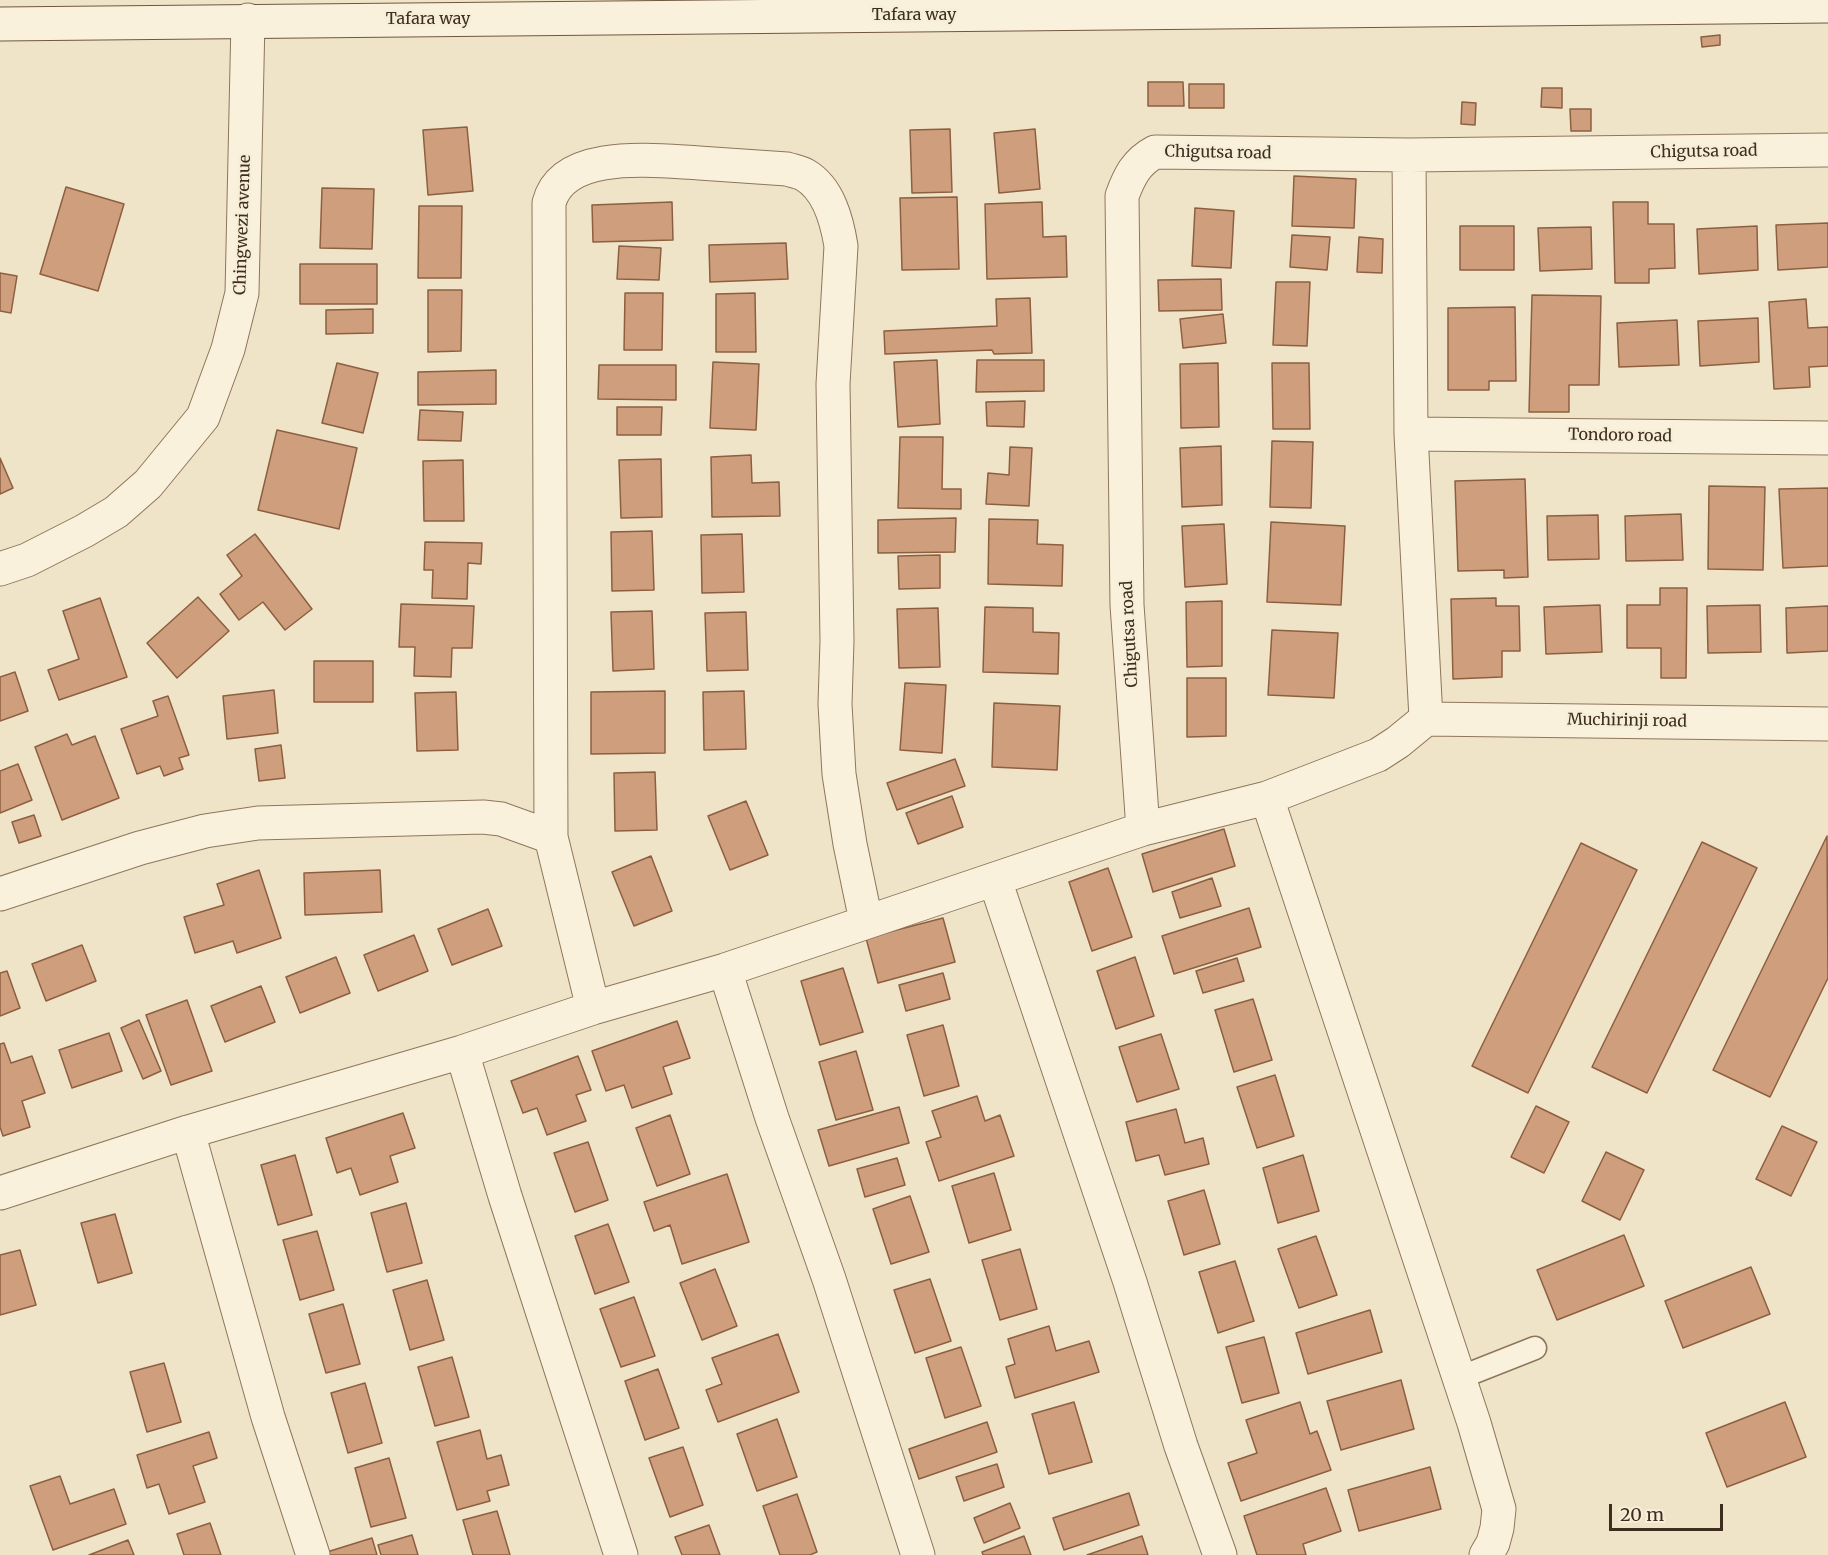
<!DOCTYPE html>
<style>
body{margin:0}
#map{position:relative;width:1828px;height:1555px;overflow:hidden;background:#f0e4c8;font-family:Merriweather,serif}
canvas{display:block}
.scale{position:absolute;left:1609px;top:1504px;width:114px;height:27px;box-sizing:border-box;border:3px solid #3d2e20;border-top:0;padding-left:8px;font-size:18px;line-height:21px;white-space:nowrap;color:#3d2e20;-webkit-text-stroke:4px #f7eed8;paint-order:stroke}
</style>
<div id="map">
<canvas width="1828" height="1555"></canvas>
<div class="scale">20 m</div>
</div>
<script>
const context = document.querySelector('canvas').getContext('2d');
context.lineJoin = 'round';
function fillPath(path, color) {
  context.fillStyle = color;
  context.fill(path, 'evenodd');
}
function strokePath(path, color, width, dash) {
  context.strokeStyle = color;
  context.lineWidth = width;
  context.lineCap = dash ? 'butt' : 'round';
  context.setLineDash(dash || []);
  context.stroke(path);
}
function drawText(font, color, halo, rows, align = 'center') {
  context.font = font + ' Merriweather,serif';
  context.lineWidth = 5;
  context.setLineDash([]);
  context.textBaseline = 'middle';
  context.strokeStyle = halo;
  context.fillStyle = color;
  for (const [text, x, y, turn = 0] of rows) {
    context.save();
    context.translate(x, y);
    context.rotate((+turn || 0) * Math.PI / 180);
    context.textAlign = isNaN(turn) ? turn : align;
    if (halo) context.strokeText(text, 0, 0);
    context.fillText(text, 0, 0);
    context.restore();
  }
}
const building = new Path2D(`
 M1720,35V45L1702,47L1701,37Z
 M1148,82H1183L1184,106H1148Z
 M1189,84H1224V108H1189Z
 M1542,88H1562V108L1541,107Z
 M1462,102L1476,103L1475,125L1461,124Z
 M1570,109H1591V131H1571Z
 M467,127L473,191L428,195L423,130Z
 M950,129L952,192L912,193L910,130Z
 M1035,129L1040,189L999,193L994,133Z
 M1294,176L1356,179L1354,228L1292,226Z
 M66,187L124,204L98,291L40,274Z
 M322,188L374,189L372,249L320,248Z
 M957,197L959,269L902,270L900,198Z
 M672,202L673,240L593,242L592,205Z
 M1042,202L1043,237L1066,236L1067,277L987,279L985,204Z
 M1613,202H1648V224H1674L1675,268L1649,269V283H1615Z
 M419,206H462L461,278H418Z
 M1195,208L1234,211L1231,268L1192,266Z
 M1828,223V267L1778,270L1776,225Z
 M1460,226H1514V270H1460Z
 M1757,226L1758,270L1699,274L1697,229Z
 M1591,227L1592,269L1540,271L1538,228Z
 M1292,235L1330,237L1327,270L1290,267Z
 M1359,237L1383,239L1382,273L1357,272Z
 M786,243L788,279L710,282L709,245Z
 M619,246L661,248L659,280L617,279Z
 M300,264H377V304H300Z
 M0,273L17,276L11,313L0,311Z
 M1221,279L1222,310L1159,311L1158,280Z
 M1276,282H1310L1307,346L1273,345Z
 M428,290H462L461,351L428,352Z
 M625,293H663L662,350H624Z
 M755,293L756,352H716V294Z
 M1532,295L1601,296L1599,385H1569V412H1529Z
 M1030,298L1032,353L994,354L992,350L885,354L884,331L997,326L996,299Z
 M1806,299L1808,328L1828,327V366L1809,367L1810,387L1774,389L1769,302Z
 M1515,307L1516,381H1489V390H1448V308Z
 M373,309V333L326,334V310Z
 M1223,314L1226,343L1183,348L1180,319Z
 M1758,318L1759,362L1700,366L1698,321Z
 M1677,320L1679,365L1619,367L1617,323Z
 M937,360L940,424L898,427L894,362Z
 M977,360H1044V391L976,392Z
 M713,362L759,364L756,430L710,428Z
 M337,363L378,373L363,433L322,423Z
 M1218,363L1219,427L1181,428L1180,364Z
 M1272,363H1309L1310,429H1273Z
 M599,365H676V400L598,399Z
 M496,370V404L418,405V372Z
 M1025,401L1024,427L987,426L986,402Z
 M617,407H662L661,435H617Z
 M420,410L463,412L461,441L418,440Z
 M277,430L357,448L339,529L258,510Z
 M900,437H943L942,489H961V509L898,508Z
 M1272,441L1313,442L1311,508L1270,507Z
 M1221,446L1222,505L1182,507L1180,448Z
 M1010,447L1032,448L1029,506L986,504L988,473L1009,475Z
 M751,455L752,483L779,482L780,516L712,517L711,457Z
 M0,458L13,488L0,494Z
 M661,459L662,517L621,518L619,460Z
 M463,460L464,521H424L423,461Z
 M1525,479L1528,577L1504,578V570L1458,571L1455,481Z
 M1709,486L1765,487L1763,570L1708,569Z
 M1828,488V566L1783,568L1779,489Z
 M1681,514L1683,560L1626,561L1625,516Z
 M1598,515L1599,559L1548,560L1547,516Z
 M956,518L955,552L878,553V520Z
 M989,519L1038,520L1037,544L1063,545L1062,586L988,584Z
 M1271,522L1345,526L1341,605L1267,602Z
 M1224,524L1227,584L1185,587L1182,526Z
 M652,531L654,590L612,591L611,532Z
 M255,534L312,609L285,630L263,602L239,620L220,594L242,576L227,555Z
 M742,534L744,592L702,593L701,535Z
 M425,542L482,543L481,564L468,563L467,599L432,598L433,570H424Z
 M940,555V588L899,589L898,556Z
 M1660,588H1687L1686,678H1661V648H1627V605H1660Z
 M198,597L229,631L177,678L147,643Z
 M100,598L127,677L59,700L48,670L79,659L63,611Z
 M1496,598V606H1519L1520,651H1502V677L1453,679L1451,599Z
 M1222,601V666L1187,667L1186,602Z
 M401,604L474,606L472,648H452L451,677L414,676L415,647H399Z
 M1600,605L1602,652L1546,654L1544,607Z
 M1760,605L1761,652L1708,653L1707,606Z
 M1828,606V651L1787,653L1786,608Z
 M985,607L1033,608V632L1059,633L1058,674L983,672Z
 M938,608L940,667L899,668L897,609Z
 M652,611L654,669L613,671L611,612Z
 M746,612L748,670L707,671L705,613Z
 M1272,630L1338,633L1334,698L1268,695Z
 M314,661H373V702H314Z
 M15,672L28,711L0,721V677Z
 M1187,678H1226V736L1187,737Z
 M905,683L946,685L942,753L900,750Z
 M274,690L278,733L227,739L223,696Z
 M665,691V753L591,754V692Z
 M744,691L746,749L704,750L703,692Z
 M456,692L458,750L417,751L415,693Z
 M168,696L189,755L179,758L183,769L164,776L160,766L137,774L121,729L158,716L153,701Z
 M994,703L1060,706L1057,770L992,767Z
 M67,734L72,745L95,736L119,798L62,820L35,747Z
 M281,745L285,778L259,781L255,749Z
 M955,759L965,786L897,810L887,783Z
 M18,764L32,800L0,813V771Z
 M655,772L657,830L615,831L614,773Z
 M952,796L963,827L918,844L906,813Z
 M746,801L768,855L730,870L708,816Z
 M34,815L41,836L19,843L12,822Z
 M1224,829L1235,866L1153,892L1142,854Z
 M1827,836L1828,978L1770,1097L1713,1070Z
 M1702,842L1757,868L1647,1093L1592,1067Z
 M1581,843L1637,870L1528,1093L1472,1066Z
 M651,856L672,911L634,926L612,872Z
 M1108,868L1132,937L1092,951L1069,882Z
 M259,870L281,938L237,953L233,941L195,953L184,917L224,905L217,884Z
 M380,870L382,912L305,915L304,873Z
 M1212,878L1221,906L1180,918L1172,892Z
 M1249,908L1261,947L1174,974L1162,936Z
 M488,909L502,946L452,965L438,929Z
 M943,918L955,962L878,983L866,938Z
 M414,935L428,971L378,991L364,955Z
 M82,945L96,981L46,1001L32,964Z
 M336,957L350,993L300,1013L286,977Z
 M1135,957L1154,1016L1116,1029L1097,971Z
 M1237,958L1244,981L1203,993L1196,971Z
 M843,968L863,1032L820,1045L801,981Z
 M7,971L20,1008L0,1016V973Z
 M943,973L950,999L906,1011L899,985Z
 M261,986L275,1022L225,1042L211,1006Z
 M1253,999L1272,1060L1234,1072L1215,1010Z
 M187,1000L212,1071L171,1085L146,1015Z
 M139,1020L161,1071L143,1079L121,1028Z
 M677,1021L690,1058L663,1067L672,1094L632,1108L624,1085L606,1091L592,1051Z
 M943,1025L959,1086L924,1096L907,1035Z
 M109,1033L122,1071L72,1088L59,1050Z
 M1161,1034L1179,1089L1137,1102L1119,1047Z
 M4,1043L11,1063L32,1056L45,1093L22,1101L30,1127L3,1136L0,1127V1044Z
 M856,1051L873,1110L836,1120L819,1062Z
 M578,1056L591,1090L576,1095L586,1121L547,1135L537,1108L523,1113L511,1081Z
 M1275,1075L1294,1136L1257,1148L1237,1087Z
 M977,1096L985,1121L1000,1115L1014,1156L939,1181L926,1142L941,1137L932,1111Z
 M1536,1106L1569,1122L1544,1173L1511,1157Z
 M899,1107L909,1143L829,1166L818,1130Z
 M1176,1109L1185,1143L1203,1138L1209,1164L1165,1175L1159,1155L1136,1161L1126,1122Z
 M403,1113L415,1148L390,1156L398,1182L360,1195L351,1168L337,1173L326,1138Z
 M670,1115L690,1174L657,1186L636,1128Z
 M1782,1126L1817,1142L1791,1196L1756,1179Z
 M588,1142L608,1200L575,1212L554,1153Z
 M1606,1152L1644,1170L1620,1220L1582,1201Z
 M295,1155L312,1215L278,1225L261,1165Z
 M1303,1155L1319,1211L1278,1223L1263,1168Z
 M897,1158L905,1185L865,1197L857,1169Z
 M994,1173L1011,1230L969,1243L952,1186Z
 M727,1174L749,1242L682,1264L670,1225L654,1231L644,1202Z
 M1204,1190L1220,1244L1184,1255L1168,1201Z
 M910,1196L929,1252L891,1264L873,1209Z
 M406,1203L422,1263L387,1272L371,1213Z
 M115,1214L132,1273L98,1283L81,1223Z
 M608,1224L629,1282L595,1294L575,1236Z
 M317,1231L334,1290L300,1300L283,1240Z
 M1624,1235L1644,1286L1557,1320L1537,1270Z
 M1316,1236L1337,1295L1299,1308L1278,1249Z
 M1020,1249L1037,1309L1000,1320L982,1260Z
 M20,1250L36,1305L0,1315V1255Z
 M1235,1261L1254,1321L1218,1333L1199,1272Z
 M1751,1267L1770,1314L1683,1348L1665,1301Z
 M715,1269L737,1326L702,1340L680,1283Z
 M930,1279L951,1341L915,1353L894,1290Z
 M427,1280L444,1340L410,1350L393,1290Z
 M634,1297L655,1356L621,1367L600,1309Z
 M343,1304L360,1364L326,1373L309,1314Z
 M1370,1310L1382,1352L1308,1374L1296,1333Z
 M1049,1326L1056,1351L1089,1341L1099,1372L1015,1398L1006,1367L1015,1364L1008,1339Z
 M778,1334L799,1392L718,1422L706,1390L722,1384L712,1358Z
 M1264,1337L1279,1393L1242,1403L1226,1347Z
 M961,1347L981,1406L945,1418L926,1358Z
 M452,1357L469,1417L435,1426L418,1367Z
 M164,1363L181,1422L147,1432L130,1372Z
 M658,1369L679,1428L645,1440L625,1381Z
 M1401,1380L1414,1429L1341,1450L1327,1401Z
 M365,1383L382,1443L348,1453L331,1393Z
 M1074,1402L1092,1462L1049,1474L1032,1414Z
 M1300,1402L1310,1434L1317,1431L1331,1470L1241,1501L1228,1463L1257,1453L1246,1420Z
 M1785,1402L1806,1457L1727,1487L1706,1433Z
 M777,1419L797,1477L757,1491L737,1434Z
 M987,1422L997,1452L919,1479L909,1449Z
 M480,1430L487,1459L501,1455L509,1485L487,1491L490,1501L457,1510L437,1442Z
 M209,1432L217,1458L193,1466L205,1502L169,1514L159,1484L147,1488L137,1455Z
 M683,1447L703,1505L670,1517L649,1458Z
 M389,1458L406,1518L371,1527L355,1468Z
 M997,1464L1004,1487L964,1501L956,1477Z
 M1430,1467L1441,1509L1359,1531L1348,1490Z
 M60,1476L70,1504L114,1489L126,1524L53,1550L30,1486Z
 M1326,1488L1341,1531L1303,1544L1306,1555H1257L1244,1516Z
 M1129,1493L1139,1525L1064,1550L1053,1518Z
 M797,1494L817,1552L810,1555H780L763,1506Z
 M1010,1503L1020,1528L984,1543L974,1518Z
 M497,1511L510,1555H473L463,1520Z
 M210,1523L221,1555H184L177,1534Z
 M709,1525L720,1555H682L675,1537Z
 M412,1535L418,1555H381L378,1545Z
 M1024,1536L1031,1555H983L982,1552Z
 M1142,1536L1148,1555H1087Z
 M372,1538L377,1555H328L327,1552Z
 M128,1540L134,1555H89Z`);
fillPath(building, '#cf9f7d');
strokePath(building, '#8d5f41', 1.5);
const lane = new Path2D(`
 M1459,1378L1535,1348`);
const street = new Path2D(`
 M1411,434L1828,438
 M0,569L27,560L84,531L116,512L148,484L203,417L228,349L242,293L248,20
 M1426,719L1828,724
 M1267,798L1474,1423L1499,1509L1497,1528L1493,1543L1486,1555
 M1143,829L1127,605L1122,196C1129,177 1136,162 1155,152L1409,155L1828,150
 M995,880L1130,1282L1181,1446L1220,1555
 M0,894L140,848L205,831L258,823L483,817L501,819L551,837
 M725,970L772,1118L829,1279L918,1555
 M593,1008L551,837L549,203C563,148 657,161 699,163C729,165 758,167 787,169C793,171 800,172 805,175C829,189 837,221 841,246L833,384L837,641L835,704L839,774L850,844L866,921
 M462,1052L505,1196L621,1555
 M188,1132L268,1417L313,1555
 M0,1193L188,1132L462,1052L593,1008L725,970L1143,829L1267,798L1378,755L1398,742L1426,719L1411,434L1409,155`);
const secondary = new Path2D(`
 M0,24L1828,6`);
strokePath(lane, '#8d765c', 25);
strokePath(street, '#8d765c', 35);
strokePath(secondary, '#6f573f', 35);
strokePath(lane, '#faf1dc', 22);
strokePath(street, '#faf1dc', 33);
strokePath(secondary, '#faf1dc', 33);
drawText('16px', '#3d2e20', '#f7eed8', [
 ["Tafara way",914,15],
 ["Tafara way",428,19],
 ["Chigutsa road",1704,152,-1],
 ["Chigutsa road",1218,153,1],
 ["Chingwezi avenue",243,225,-88],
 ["Tondoro road",1620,436,1],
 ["Chigutsa road",1130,634,-93],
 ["Muchirinji road",1627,721,1]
]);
</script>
